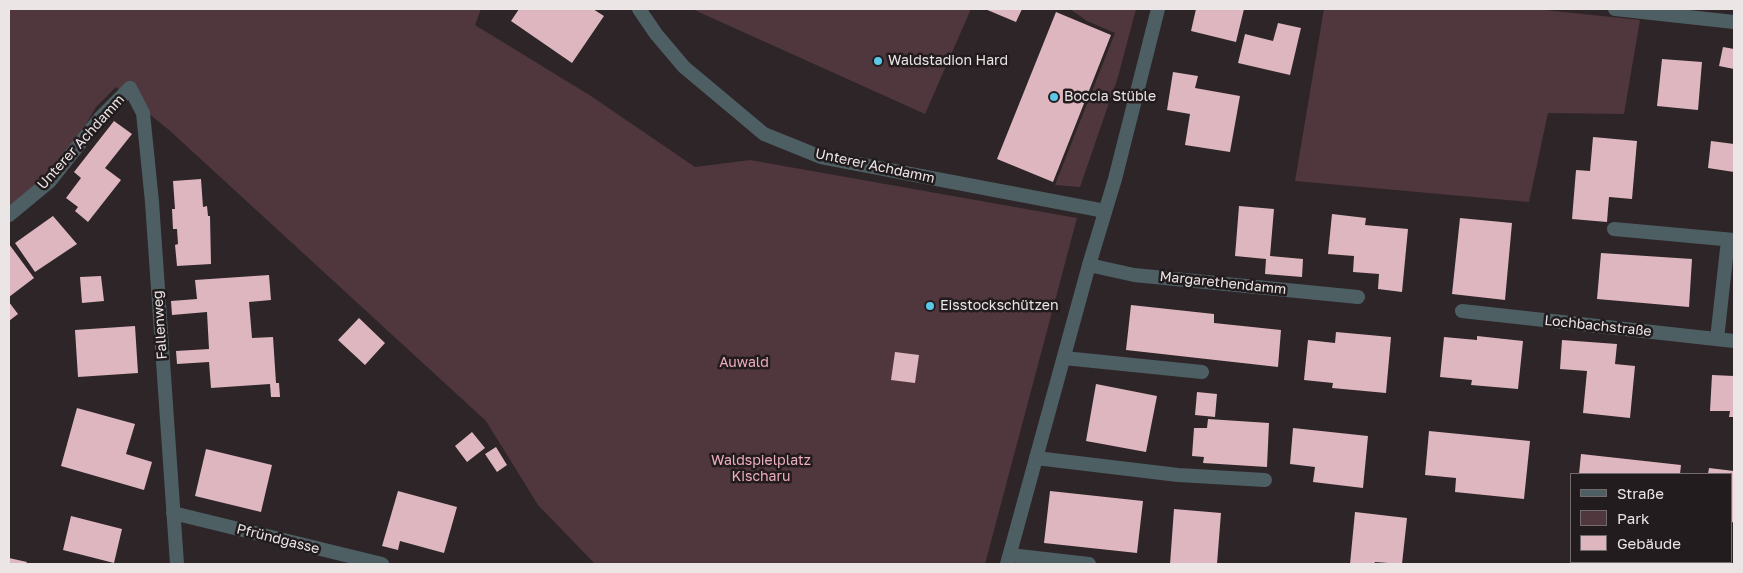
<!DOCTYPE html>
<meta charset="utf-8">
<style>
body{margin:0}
#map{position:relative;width:1743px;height:573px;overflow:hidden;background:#2d2527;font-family:"Golos Text",sans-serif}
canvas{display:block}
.frame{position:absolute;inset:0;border:10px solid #ebe5e6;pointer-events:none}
.legend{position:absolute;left:1570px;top:473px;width:162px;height:90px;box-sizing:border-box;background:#231c1e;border:1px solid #736c6e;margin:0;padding:6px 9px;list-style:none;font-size:15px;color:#ebe5e6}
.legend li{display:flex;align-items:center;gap:10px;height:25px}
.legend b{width:25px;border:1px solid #736c6e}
</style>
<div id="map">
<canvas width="1743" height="573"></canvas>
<div class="frame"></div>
<ul class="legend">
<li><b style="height:6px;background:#4e5f64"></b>Straße</li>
<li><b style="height:14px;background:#50363d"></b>Park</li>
<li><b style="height:14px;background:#deb6bf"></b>Gebäude</li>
</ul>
</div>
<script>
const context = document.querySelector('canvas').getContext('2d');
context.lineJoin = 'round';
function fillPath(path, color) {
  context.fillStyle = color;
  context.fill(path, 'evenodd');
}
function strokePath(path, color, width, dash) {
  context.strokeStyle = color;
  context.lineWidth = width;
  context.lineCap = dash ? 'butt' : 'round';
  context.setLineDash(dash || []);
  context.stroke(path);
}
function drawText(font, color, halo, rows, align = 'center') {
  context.font = font + ' "Golos Text",sans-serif';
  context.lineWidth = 5;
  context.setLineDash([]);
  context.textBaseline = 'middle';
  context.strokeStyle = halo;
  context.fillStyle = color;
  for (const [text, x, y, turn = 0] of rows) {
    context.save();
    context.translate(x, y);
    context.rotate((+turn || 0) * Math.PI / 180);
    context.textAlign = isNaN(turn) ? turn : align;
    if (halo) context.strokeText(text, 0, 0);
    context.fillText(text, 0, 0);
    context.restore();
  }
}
fillPath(new Path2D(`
 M9,9H481L475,25L591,96L695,167L750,160L1077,218L985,564H595L538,505L486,421L169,130L116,87L96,107L66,159L9,210Z
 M692,9H971L925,114Z
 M1070,9H1136L1118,77L1080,187L1055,185L1115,33L1087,21Z
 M1324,9H1535L1640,20L1624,114L1548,113L1529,202L1295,181Z`), '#50363d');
fillPath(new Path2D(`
 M519,9H593L604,16L572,63L511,21Z
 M985,9H1022L1016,22Z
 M1196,9H1244L1236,42L1191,31Z
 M1056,12L1111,35L1053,182L997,159Z
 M1278,23L1301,28L1290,75L1238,63L1245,34L1273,41Z
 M1723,47L1734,49V69L1719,66Z
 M1662,59L1702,62L1698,110L1657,106Z
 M1173,72L1198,76L1195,88L1240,96L1230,152L1185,145L1190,114L1167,110Z
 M114,121L132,134L105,168L121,180L88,222L75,211L78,207L66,198L81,178L74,172Z
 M1593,137L1637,141L1632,199L1609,197L1607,222L1572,219L1576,170L1590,171Z
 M1711,141L1734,144V172L1708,168Z
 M201,179L203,207L207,206L208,216H210L211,264L177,266L175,245L178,244L177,229H173L172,209H175L173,181Z
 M1239,206L1274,209L1270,256L1303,259L1302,277L1265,274L1266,259L1235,256Z
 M1332,214L1366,218L1365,225L1408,229L1402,292L1378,289L1379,274L1353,272L1354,256L1328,254Z
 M53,216L77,244L35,272L15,243Z
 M1460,218L1512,223L1505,300L1452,294Z
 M9,244L34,278L9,297Z
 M1601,253L1692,259L1689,307L1597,299Z
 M269,275L271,300L249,302L252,338L273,337L276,383H279L280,397H271L270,384L211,388L209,362L177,364L176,351L209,349L207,312L172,315L171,301L197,299L195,280Z
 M101,276L104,301L82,303L80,277Z
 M9,302L18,314L9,321Z
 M1131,305L1214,314V323L1281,330L1278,367L1126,350Z
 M359,318L385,343L365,365L338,340Z
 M135,326L138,373L78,377L75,330Z
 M1336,332L1391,337L1386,393L1332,388L1333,383L1304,380L1308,340L1335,343Z
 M1477,336L1523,341L1518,389L1471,385L1472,380L1440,377L1444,337L1477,340Z
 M1562,340L1617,344L1615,364L1635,366L1630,418L1583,413L1587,371L1560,369Z
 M895,352L919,355L915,383L891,380Z
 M1712,375L1734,376V417H1729L1730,411H1710Z
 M1096,384L1157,396L1146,452L1086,441Z
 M1197,392L1217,394L1215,417L1195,415Z
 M77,408L135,424L126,454L152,462L144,490L61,466Z
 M1208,419L1269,423L1267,467L1203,463L1204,457L1192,456L1194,428H1207Z
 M1293,428L1368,436L1363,488L1313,482L1315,467L1290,464Z
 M1429,431L1530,441L1524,499L1455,492L1456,478L1425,475Z
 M472,432L485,448L467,462L455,446Z
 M496,447L507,465L497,472L485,454Z
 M206,449L272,465L261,512L195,496Z
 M1581,454L1681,465L1680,474H1579Z
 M1709,468L1734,471V523L1732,522V474H1708Z
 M398,491L457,507L444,553L400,541L398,550L382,546Z
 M1050,491L1143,501L1137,553L1044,543Z
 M1174,509L1221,513L1217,564H1170Z
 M1355,512L1407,518L1402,564L1375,562L1374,564H1350Z
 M71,516L122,529L114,563L63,550Z
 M9,558L27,562L26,564H9Z
 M1676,562H1723V564H1676Z`), '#deb6bf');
strokePath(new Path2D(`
 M9,215L50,181L100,118L130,88
 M1614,229L1734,240
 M1089,265L1134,275L1358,297
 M1462,311L1734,341
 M1717,339L1728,240
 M1064,358L1202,372
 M1036,458L1178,475L1265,480
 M1010,555L1089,564`), '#4e5f64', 14);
strokePath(new Path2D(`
 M639,9L656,34L684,67L764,134L821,157L1105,211
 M1615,9L1734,22
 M130,88L143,113L152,202L177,564
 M173,513L382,564
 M1007,564L1089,265L1115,179L1158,9`), '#4e5f64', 14);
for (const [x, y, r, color] of [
 [878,61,5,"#5ac8e6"],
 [1054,97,5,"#5ac8e6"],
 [930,306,5,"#5ac8e6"]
]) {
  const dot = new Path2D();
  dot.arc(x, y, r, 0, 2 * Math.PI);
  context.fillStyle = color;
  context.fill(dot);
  strokePath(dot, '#231c1e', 2);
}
drawText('14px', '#ebe5e6', '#231c1e', [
 ["Waldstadion Hard",888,61],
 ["Boccia Stüble",1064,97],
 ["Eisstockschützen",940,306]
], 'left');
drawText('14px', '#ebe5e6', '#231c1e', [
 ["Unterer Achdamm",81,142,-48],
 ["Unterer Achdamm",875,166,12],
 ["Margarethendamm",1223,283,6],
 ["Fallenweg",160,325,-94],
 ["Lochbachstraße",1598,326,6],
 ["Pfründgasse",278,539,14]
]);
drawText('14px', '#eeaebd', '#231c1e', [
 ["Auwald",744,363],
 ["Waldspielplatz",761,461],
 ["Kischaru",761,477]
]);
</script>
